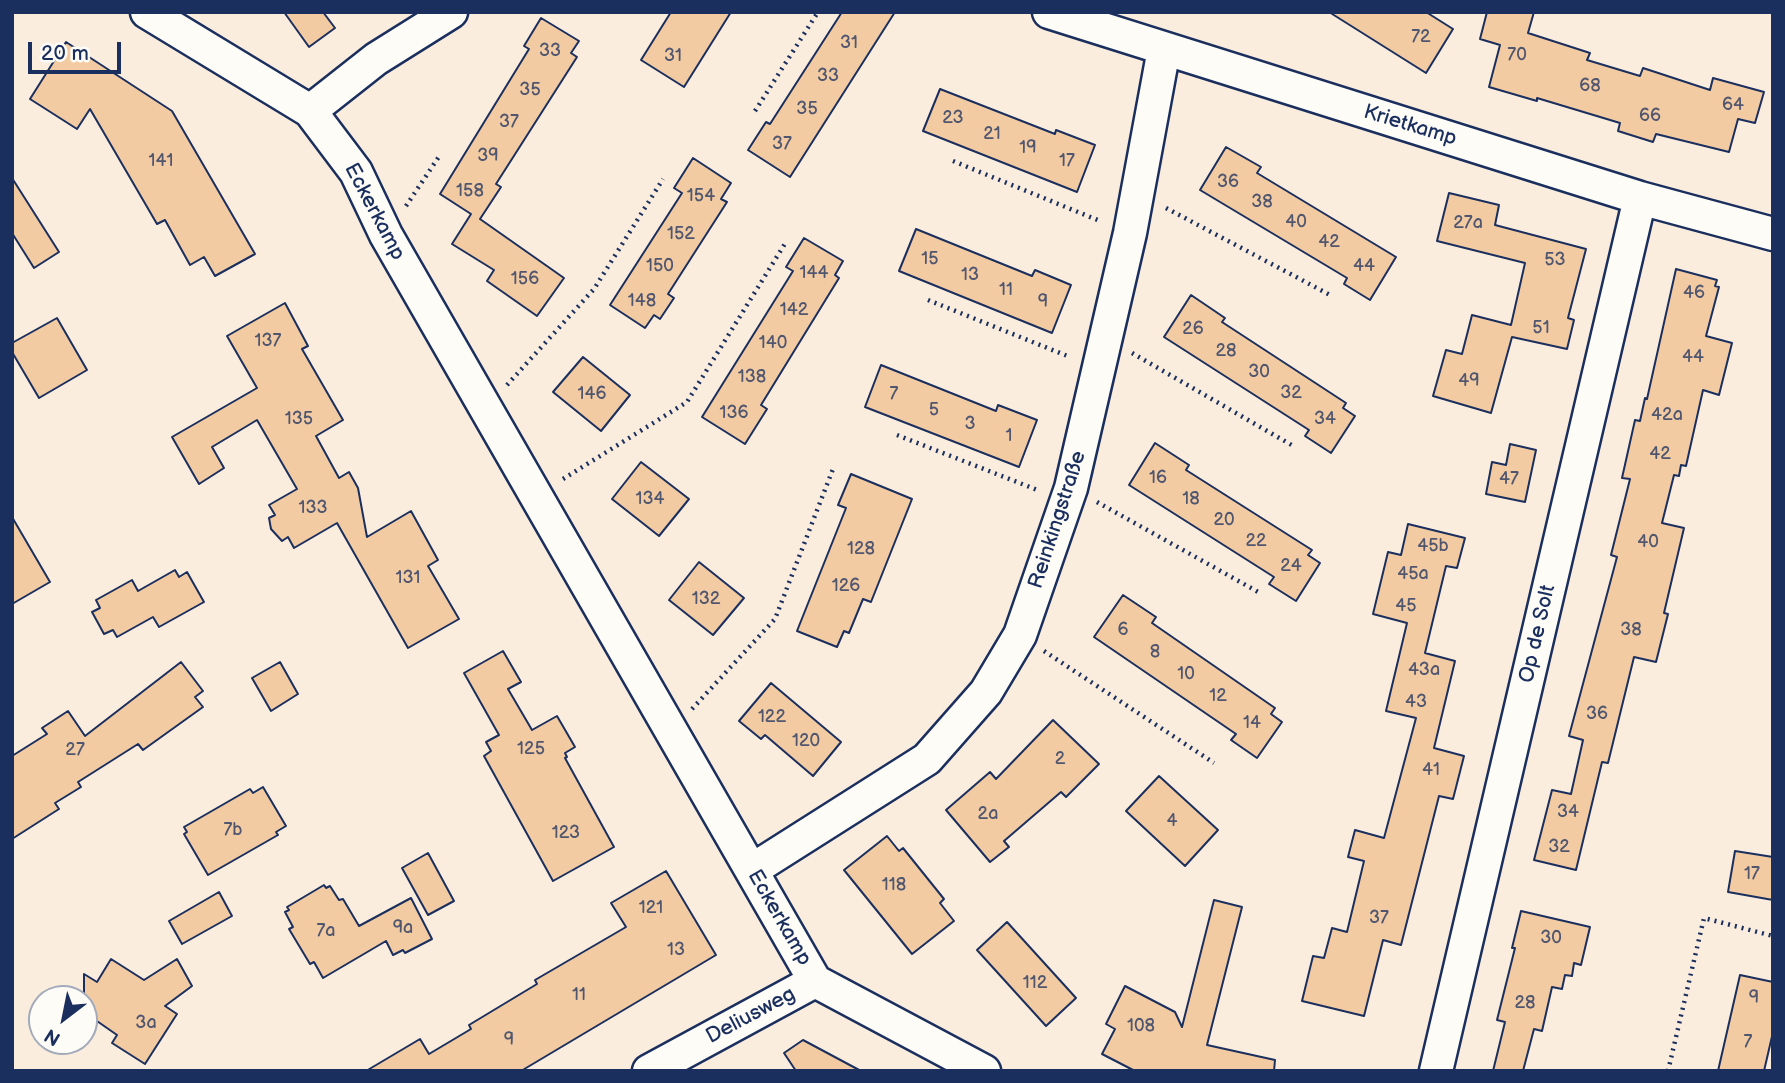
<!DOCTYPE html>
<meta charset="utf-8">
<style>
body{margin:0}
#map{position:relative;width:1785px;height:1083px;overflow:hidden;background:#faedde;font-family:"Balsamiq Sans",sans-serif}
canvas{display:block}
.frame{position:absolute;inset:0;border:14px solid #1b2f5e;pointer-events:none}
.north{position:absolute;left:28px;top:985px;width:70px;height:70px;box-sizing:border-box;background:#fdfcf7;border:2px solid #a3aaba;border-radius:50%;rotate:212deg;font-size:19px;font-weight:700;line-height:28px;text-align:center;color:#1b2f5e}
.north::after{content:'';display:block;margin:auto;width:24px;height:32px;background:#1b2f5e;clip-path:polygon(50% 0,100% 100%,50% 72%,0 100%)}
.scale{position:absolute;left:28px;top:42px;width:93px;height:32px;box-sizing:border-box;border:4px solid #1b2f5e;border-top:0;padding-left:9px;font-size:21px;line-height:24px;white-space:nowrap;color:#1b2f5e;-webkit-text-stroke:5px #fdfcf7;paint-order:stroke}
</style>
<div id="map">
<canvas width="1785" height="1083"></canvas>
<div class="frame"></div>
<div class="north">N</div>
<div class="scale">20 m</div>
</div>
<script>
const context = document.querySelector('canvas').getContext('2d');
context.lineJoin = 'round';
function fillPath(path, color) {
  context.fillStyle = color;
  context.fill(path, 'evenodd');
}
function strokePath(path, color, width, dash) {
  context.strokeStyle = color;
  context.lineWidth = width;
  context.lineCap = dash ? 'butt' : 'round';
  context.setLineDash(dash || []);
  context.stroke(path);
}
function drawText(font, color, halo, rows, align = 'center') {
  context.font = font + ' "Balsamiq Sans",sans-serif';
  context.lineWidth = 7;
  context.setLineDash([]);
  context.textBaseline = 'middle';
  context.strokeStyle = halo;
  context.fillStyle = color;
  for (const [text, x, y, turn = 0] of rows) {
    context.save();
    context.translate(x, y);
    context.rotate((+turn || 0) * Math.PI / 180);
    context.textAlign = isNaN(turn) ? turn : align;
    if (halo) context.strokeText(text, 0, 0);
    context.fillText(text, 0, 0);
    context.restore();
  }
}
const building = new Path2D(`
 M284,12H323L335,28L309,47Z
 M671,12H731L684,87L641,60Z
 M842,12H895L790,177L748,150L766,122L770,124Z
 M1329,12H1426L1453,29L1426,73Z
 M1487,12H1534L1528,33L1590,53L1587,60L1640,76L1643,68L1710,90L1713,78L1764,92L1755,123L1738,119L1729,152L1656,134L1653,142L1618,131L1620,123L1537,98V101L1489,87L1500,45L1480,39Z
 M541,18L579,41L571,53L577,57L496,184L501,187L480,219L564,278L537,316L487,281L494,270L452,244L471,214L440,194L529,49L524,46Z
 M66,42L172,111L255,254L215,276L204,257L190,265L165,220L157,224L90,109L77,129L30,99Z
 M940,89L1055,134L1056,130L1095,145L1077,192L923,131Z
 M1226,147L1261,167L1257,173L1396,257L1370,300L1344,284L1347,278L1200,190Z
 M693,158L731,183L721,199L727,202L668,294L674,298L660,319L654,315L645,328L610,305L682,193L674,188Z
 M12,178L59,252L34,268L12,233Z
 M1449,193L1499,205L1495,225L1586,249L1568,318L1574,320L1567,349L1512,337L1491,413L1433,396L1446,350L1462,354L1472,315L1511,325L1525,263L1437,241Z
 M916,229L1032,276L1035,270L1071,285L1052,333L899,271Z
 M804,238L843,261L835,275L839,278L761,405L767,409L745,444L702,417L793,271L786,267Z
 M1676,269L1717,280L1715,286L1719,287L1706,336L1732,343L1719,395L1703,390L1686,466L1681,465L1679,476L1674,475L1662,523L1684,528L1664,613L1668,614L1656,662L1634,657L1608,763L1602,762L1576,870L1534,860L1552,790L1571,794L1583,740L1569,736L1617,557L1611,555L1630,479L1622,478L1635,420L1640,421L1645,398L1647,399Z
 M1191,295L1225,318L1222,322L1346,403L1343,408L1355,416L1331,453L1305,436L1309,430L1164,337Z
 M285,303L308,346L302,349L343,420L316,436L339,478L349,472L358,488L367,537L411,511L438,560L428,566L459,619L408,648L337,523L294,548L288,537L282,541L271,529L269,518L275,515L269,505L297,489L257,420L212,447L224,468L199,484L172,437L257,388L227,336Z
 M57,318L87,370L39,398L12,352V343Z
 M583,357L630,395L601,431L553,392Z
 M881,365L996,411L998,405L1037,420L1019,467L865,407Z
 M1155,443L1189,465L1186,470L1312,550L1308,555L1320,563L1296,601L1269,584L1274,577L1129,485Z
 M1510,444L1536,450L1525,502L1486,494L1492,462L1506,465Z
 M641,462L689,499L659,536L612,499Z
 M851,474L912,499L871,602L863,599L849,633L844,631L837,647L797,631L846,508L838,505Z
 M12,517L50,582L12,604Z
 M1408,524L1465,538L1457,568L1446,566L1425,653L1455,661L1434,748L1464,756L1453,799L1439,796L1401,945L1383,940L1364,1016L1302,1001L1313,956L1324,958L1332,928L1347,932L1364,861L1348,857L1355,830L1384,838L1416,718L1386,711L1407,623L1373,614L1388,552L1401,555Z
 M699,562L744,598L713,635L669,600Z
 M175,570L179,577L187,572L204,602L159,627L153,617L117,637L113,630L104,634L92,612L100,608L96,600L132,580L138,591Z
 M1123,595L1156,617L1152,623L1275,708L1271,714L1282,722L1257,758L1231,740L1236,734L1094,637Z
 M503,651L521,682L508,689L532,730L557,716L575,747L565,753L567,757L565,758L614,847L553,881L484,756L491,751L486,742L499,735L464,673Z
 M181,662L203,691L195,697L203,707L143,750L138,744L78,782L81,787L55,803L59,809L12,839V756L47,734L42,728L68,711L85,736Z
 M280,662L298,694L271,711L252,678Z
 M771,683L841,742L813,776L765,735L761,739L739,721Z
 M1053,720L1099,764L1066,797L1061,792L1004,841L1009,847L990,862L946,810L990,772L996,779Z
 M1159,776L1218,830L1185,866L1126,811Z
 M263,787L286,826L276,832L278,835L208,875L184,834L187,832L184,827L250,789L253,793Z
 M887,836L899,851L903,848L944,899L940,903L954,921L912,954L844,870Z
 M1735,851L1773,857V900L1728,892Z
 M428,853L454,901L428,915L402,868Z
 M666,871L716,955L521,1071H366L420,1039L429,1054L471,1029L469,1025L537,984L535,980L626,927L611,903Z
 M324,885L326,888L330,886L339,900L343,899L359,926L411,898L432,939L405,953L403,950L393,955L386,941L323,978L314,962L310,964L289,929L293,927L285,912L289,910L287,907Z
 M219,892L232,916L182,944L169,921Z
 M1214,900L1242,907L1207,1045L1275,1060L1274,1071H1135L1102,1054L1115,1029L1106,1024L1125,986L1175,1012L1182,1027Z
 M1521,911L1590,927L1581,965L1574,963L1572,976L1565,975L1562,989L1552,987L1542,1031L1534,1029L1523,1071H1493L1505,1022L1497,1020L1515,948H1512Z
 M1007,922L1076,998L1046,1026L977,950Z
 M111,959L144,980L177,959L192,986L165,1006L177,1014L145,1064L112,1043L117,1035L84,1012V974L97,982Z
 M1740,975L1773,982V1032L1764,1071H1718Z
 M803,1040L861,1071H796L784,1053Z`);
fillPath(building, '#f2cba2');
strokePath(building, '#1b2f5e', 2);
const street = new Path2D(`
 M147,12L310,111L356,172L386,235L815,981L984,1071
 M1049,12L1640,198L1773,234
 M310,111L376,59L451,12
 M752,870L927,759L986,692L1020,635L1071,488L1130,233L1164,49
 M649,1071L815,981
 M1436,1071L1640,198`);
strokePath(street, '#1b2f5e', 37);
strokePath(new Path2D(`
 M755,111L818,12
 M953,161L1100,221
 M406,206L440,155
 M1166,208L1332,296
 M928,300L1070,357
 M1132,353L1295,447
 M507,385L594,289L663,179
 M897,435L1040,491
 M563,479L687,402L786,242
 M1097,502L1260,593
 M1044,651L1214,763
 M692,709L775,619L833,469
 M1668,1071L1704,918L1773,936`), '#1b2f5e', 4.5, [2, 5]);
strokePath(street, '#fdfcf7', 32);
drawText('18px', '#51566f', null, [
 ["72",1421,37],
 ["31",849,43],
 ["33",550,51],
 ["70",1517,55],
 ["31",673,56],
 ["33",828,76],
 ["68",1590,86],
 ["35",530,90],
 ["64",1733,105],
 ["35",807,109],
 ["66",1650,116],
 ["23",953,118],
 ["37",509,122],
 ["21",992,134],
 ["37",782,144],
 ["19",1028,148],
 ["39",488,156],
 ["141",161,161],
 ["17",1067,161],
 ["36",1228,182],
 ["158",470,191],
 ["154",701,196],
 ["38",1262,202],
 ["40",1296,222],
 ["27a",1468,223],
 ["152",681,234],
 ["42",1329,242],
 ["15",930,259],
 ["53",1555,260],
 ["150",660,266],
 ["44",1364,266],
 ["144",814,273],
 ["13",970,275],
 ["156",525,279],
 ["11",1006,290],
 ["46",1694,293],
 ["148",642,301],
 ["9",1043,302],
 ["142",794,310],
 ["51",1541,328],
 ["26",1193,329],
 ["137",268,341],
 ["140",773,343],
 ["28",1226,351],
 ["44",1693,357],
 ["30",1259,372],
 ["138",752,377],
 ["49",1469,381],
 ["32",1291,393],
 ["146",592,394],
 ["7",894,394],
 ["5",934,410],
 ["136",734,413],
 ["42a",1667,415],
 ["135",299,419],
 ["34",1325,419],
 ["3",970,424],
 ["1",1009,436],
 ["42",1660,454],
 ["16",1158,478],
 ["47",1509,479],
 ["134",650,499],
 ["18",1191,499],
 ["133",313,508],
 ["20",1224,520],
 ["22",1256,541],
 ["40",1648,542],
 ["45b",1433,546],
 ["128",861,549],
 ["24",1291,566],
 ["45a",1413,574],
 ["131",408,578],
 ["126",846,586],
 ["132",706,599],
 ["45",1406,606],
 ["6",1123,630],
 ["38",1631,630],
 ["8",1155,652],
 ["43a",1424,670],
 ["10",1186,674],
 ["12",1218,696],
 ["43",1416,702],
 ["36",1597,714],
 ["122",772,717],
 ["14",1252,723],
 ["120",806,741],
 ["125",531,749],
 ["27",75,750],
 ["2",1060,759],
 ["41",1431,770],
 ["34",1568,812],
 ["2a",988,814],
 ["4",1172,821],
 ["7b",233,830],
 ["123",566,833],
 ["32",1559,847],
 ["17",1752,874],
 ["118",894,885],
 ["121",651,908],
 ["37",1379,918],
 ["9a",403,928],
 ["7a",326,931],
 ["30",1551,938],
 ["13",676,950],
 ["112",1035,983],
 ["11",579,995],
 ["9",1754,998],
 ["28",1525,1003],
 ["3a",146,1023],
 ["108",1141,1026],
 ["9",509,1040],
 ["7",1748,1042]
]);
drawText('21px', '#1b2f5e', '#fdfcf7', [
 ["Krietkamp",1410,126,17],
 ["Eckerkamp",374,212,62],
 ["Reinkingstraße",1058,520,-72],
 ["Op de Solt",1538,634,-77],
 ["Eckerkamp",779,918,60],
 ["Deliusweg",751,1016,-28]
]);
</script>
